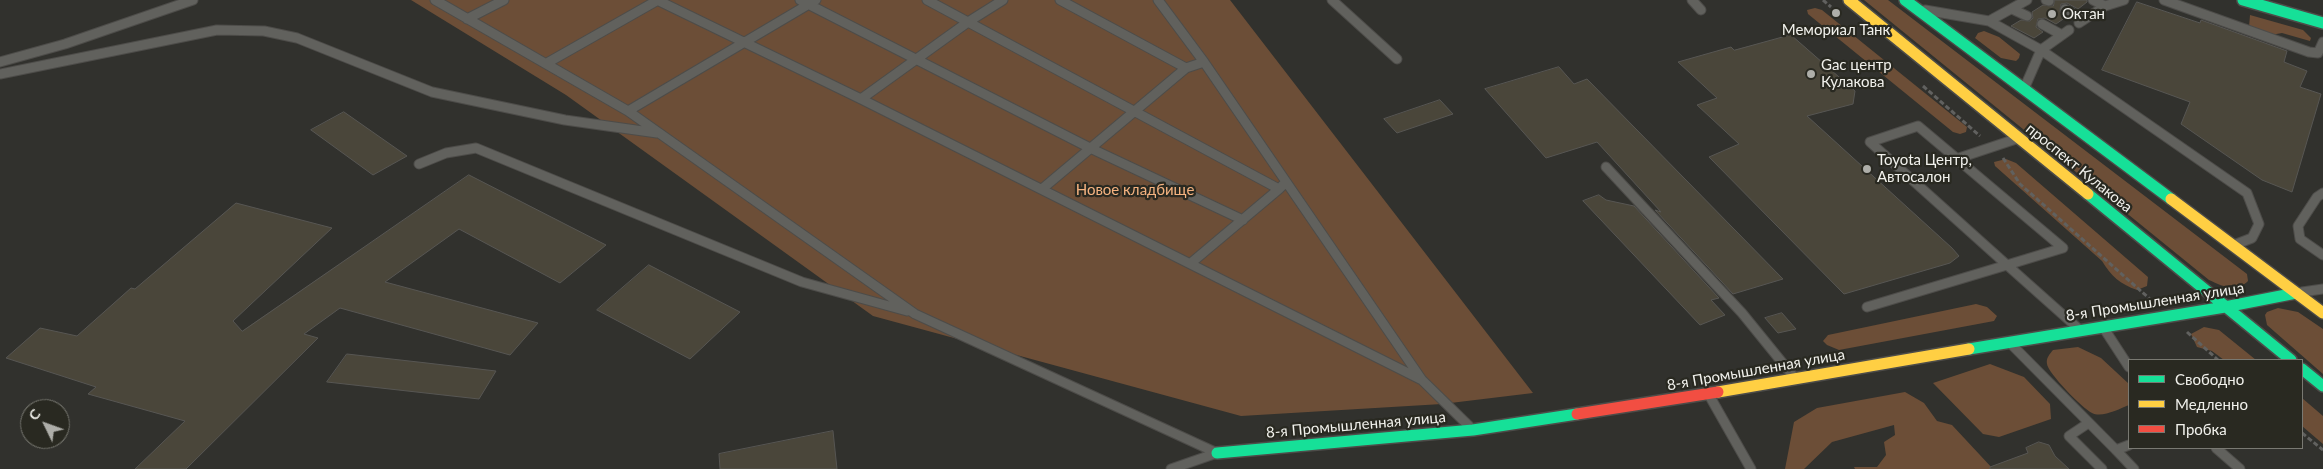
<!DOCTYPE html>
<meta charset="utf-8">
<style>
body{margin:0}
#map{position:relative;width:2323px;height:469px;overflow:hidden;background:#31312d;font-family:Lato,sans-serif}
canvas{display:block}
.legend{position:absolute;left:2128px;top:359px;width:175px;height:90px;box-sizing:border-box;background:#292921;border:1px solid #797972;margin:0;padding:6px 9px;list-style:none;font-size:15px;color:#f1f1ec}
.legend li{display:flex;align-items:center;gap:10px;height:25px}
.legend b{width:25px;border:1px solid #797972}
.north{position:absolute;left:20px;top:399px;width:50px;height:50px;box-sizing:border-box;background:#292921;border:1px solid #797972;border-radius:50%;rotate:312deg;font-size:14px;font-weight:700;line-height:20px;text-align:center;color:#f1f1ec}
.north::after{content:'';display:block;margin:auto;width:18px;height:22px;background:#aeaea9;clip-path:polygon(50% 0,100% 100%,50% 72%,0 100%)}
</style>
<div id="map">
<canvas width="2323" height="469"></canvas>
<ul class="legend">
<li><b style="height:6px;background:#16e098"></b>Свободно</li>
<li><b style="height:6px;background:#ffcf43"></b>Медленно</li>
<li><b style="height:6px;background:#f24e42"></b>Пробка</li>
</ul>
<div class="north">С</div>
</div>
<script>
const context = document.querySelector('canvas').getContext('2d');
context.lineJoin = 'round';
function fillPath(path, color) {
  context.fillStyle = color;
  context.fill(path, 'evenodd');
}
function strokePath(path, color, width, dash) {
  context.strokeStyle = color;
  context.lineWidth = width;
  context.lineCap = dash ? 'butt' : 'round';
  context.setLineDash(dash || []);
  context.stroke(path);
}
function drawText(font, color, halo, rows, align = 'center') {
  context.font = font + ' Lato,sans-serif';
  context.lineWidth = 4.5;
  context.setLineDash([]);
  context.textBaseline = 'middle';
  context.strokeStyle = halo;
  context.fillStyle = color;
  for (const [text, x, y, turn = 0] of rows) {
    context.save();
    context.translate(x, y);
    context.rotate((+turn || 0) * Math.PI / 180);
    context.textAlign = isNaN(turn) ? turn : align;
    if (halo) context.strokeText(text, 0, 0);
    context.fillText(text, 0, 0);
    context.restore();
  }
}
fillPath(new Path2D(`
 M411,0H1230L1533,393L1442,404L1241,416L873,316L566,95Z
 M1864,0H1888L2247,274L2248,281C2236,293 2222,286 2209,280Z
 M1815,8L1822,10L1967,127L1966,132L1960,134L1953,132L1808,14L1807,10Z
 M2250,15L2303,30L2311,38L2310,41L2282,33L2271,35L2249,27Z
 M1984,31L1999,37L2020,54L2019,58L2016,61L2001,58L1975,38L1978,33Z
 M2006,159L2016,163L2148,277L2147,286L2137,290C2120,284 2111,276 2102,261L1995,166L1994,162Z
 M1976,304L1987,307L1997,316L1994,321L1839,350L1827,345L1823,341L1828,335Z
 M2278,308L2298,312L2323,329V374L2267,325L2265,315L2267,312Z
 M2204,327L2219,330L2256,360H2224L2212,351L2197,347L2191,334Z
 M2078,347L2101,358L2129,384V405C2119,409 2102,418 2092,413C2082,408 2048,373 2047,364C2046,358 2049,355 2053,350Z
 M1990,364L2024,377L2050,404L2051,419L1999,437L1983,434L1933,383Z
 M1905,392L1924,403L1937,421L1952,425L1993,469H1855L1854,467H1877L1886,455L1884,442L1895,435L1894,425L1832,442L1804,469H1785L1794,422L1817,408Z
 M2302,398L2323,416V444L2302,426Z`), '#6c4e37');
const building = new Path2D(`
 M2055,0H2087V2L2078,9L2067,3L2061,4L2060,12L2066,17L2056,24L2045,18L2038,19L2036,27L2043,32L2034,38L2011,26L2021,20L2030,21L2033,18L2032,12L2043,5L2053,6Z
 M2137,2L2200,23L2201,20L2287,51L2284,62L2307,71L2300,87L2321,94L2292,192L2262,180L2181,124L2190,102L2102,70Z
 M1791,35L1855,91L1853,104L1807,116L1952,248L1959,256L1950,263L1844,294L1709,157L1739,144L1697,105L1717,98L1678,62L1731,47L1734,50Z
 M1559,67L1574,84L1587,79L1783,279L1733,294L1655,210L1661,212L1597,142L1546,158L1485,89Z
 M1440,100L1453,114L1397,133L1384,119Z
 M344,112L407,156L373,175L311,130Z
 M469,175L606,245L560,283L459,229L385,282L538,323L510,355L340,308L304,334L318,338L186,469H135L185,421L88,394L96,387L6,358L40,328L77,336L131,288L135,289L236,203L332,228L233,321L242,331Z
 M1599,195L1606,200L1634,206L1719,298L1711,300L1725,315L1700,325L1583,201Z
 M649,265L740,312L690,359L597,310Z
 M1782,313L1796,329L1778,333L1765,318Z
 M347,354L418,362L496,371L479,399L327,382Z
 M833,431L837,469H720L719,454Z
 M2039,442L2049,445L2055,456L2069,469H1990V467L2028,453L2026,448Z`);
fillPath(building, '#4a463a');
strokePath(building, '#575653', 1);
const lane = new Path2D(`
 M435,0L628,111L915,314L1215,452
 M657,0L861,99L1422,380
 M800,0L1090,148L1243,220
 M927,0L1279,189L1285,183
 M1060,0L1186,68L1204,62
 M1158,0L1204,62L1422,380L1469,426
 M1332,0L1397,59
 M1692,0L1701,10
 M2046,0L2049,1
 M2093,0L2105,6L2124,0
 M2164,0L2309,52L2318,53L2323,42
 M2012,9L2027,16
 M2065,9L2084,19
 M1925,10L1989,21L2027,0
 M467,19L504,0
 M1989,21L2041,50L2024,89
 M2079,23L2105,6
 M2042,24L2062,35
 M2069,30L2041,50L2247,193L2259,224L2252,238L2234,245
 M0,62L65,44L193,0
 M547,63L658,0
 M0,74L217,30L264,31L297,38L432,92L565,120L657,133
 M861,99L968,22L1003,0
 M628,111L816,0
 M1918,126L2063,248L2007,265L1870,142Z
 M1956,159L2019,138
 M419,164L446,153L476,148L802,282L907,311
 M1606,167L1742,313L1794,377
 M1042,189L1186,68
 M2323,193L2317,197L2298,226L2300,239L2323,255
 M1191,263L1279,189
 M2007,265L2080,330
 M2302,292L2323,289
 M1867,307L2007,265
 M2103,327L2129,367
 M2012,345L2116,450L2129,445
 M1709,395L1751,469
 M2087,424L2069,436L2102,469
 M2216,448L2240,469
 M2116,450L2134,469
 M1171,469L1214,454`);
const fast = new Path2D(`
 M1905,0L2171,199
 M2243,0L2323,23
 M2088,194L2291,360
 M1969,349L2225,307L2296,293
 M2302,369L2323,386
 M1217,453L1473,430L1577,414`);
const slow = new Path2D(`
 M1849,0L2088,194
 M2171,199L2323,313
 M1718,392L1969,349`);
const jam = new Path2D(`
 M1577,414L1718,392`);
strokePath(lane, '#4d4c49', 11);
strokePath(fast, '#4d4c49', 14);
strokePath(slow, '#4d4c49', 14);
strokePath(jam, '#4d4c49', 14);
strokePath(new Path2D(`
 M1823,0L1831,7
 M1923,86L1980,136
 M2003,158L2020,184L2151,300
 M2187,332L2218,360
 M2302,433L2323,450`), '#61615f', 3, [5, 2.5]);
strokePath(lane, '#61615d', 9);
strokePath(fast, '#16e098', 11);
strokePath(slow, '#ffcf43', 11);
strokePath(jam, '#f24e42', 11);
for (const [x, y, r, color] of [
 [1836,13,5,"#aeaea9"],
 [2052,14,5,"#aeaea9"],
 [1811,74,5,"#aeaea9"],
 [1867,169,5,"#aeaea9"]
]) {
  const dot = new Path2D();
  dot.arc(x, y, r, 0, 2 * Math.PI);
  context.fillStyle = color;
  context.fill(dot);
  strokePath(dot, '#292921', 2);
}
drawText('15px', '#f1f1ec', '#292921', [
 ["Октан",2062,14],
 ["Мемориал Танк",1836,30,"center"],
 ["Gac центр",1821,65],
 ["Кулакова",1821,82],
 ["Toyota Центр,",1877,160],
 ["Автосалон",1877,177]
], 'left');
drawText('15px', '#f1f1ec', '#292921', [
 ["проспект Кулакова",2079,168,39],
 ["8-я Промышленная улица",2155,302,-9],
 ["8-я Промышленная улица",1756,370,-10],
 ["8-я Промышленная улица",1356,425,-5]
]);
drawText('15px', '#f5b380', '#292921', [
 ["Новое кладбище",1135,190]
]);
</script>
